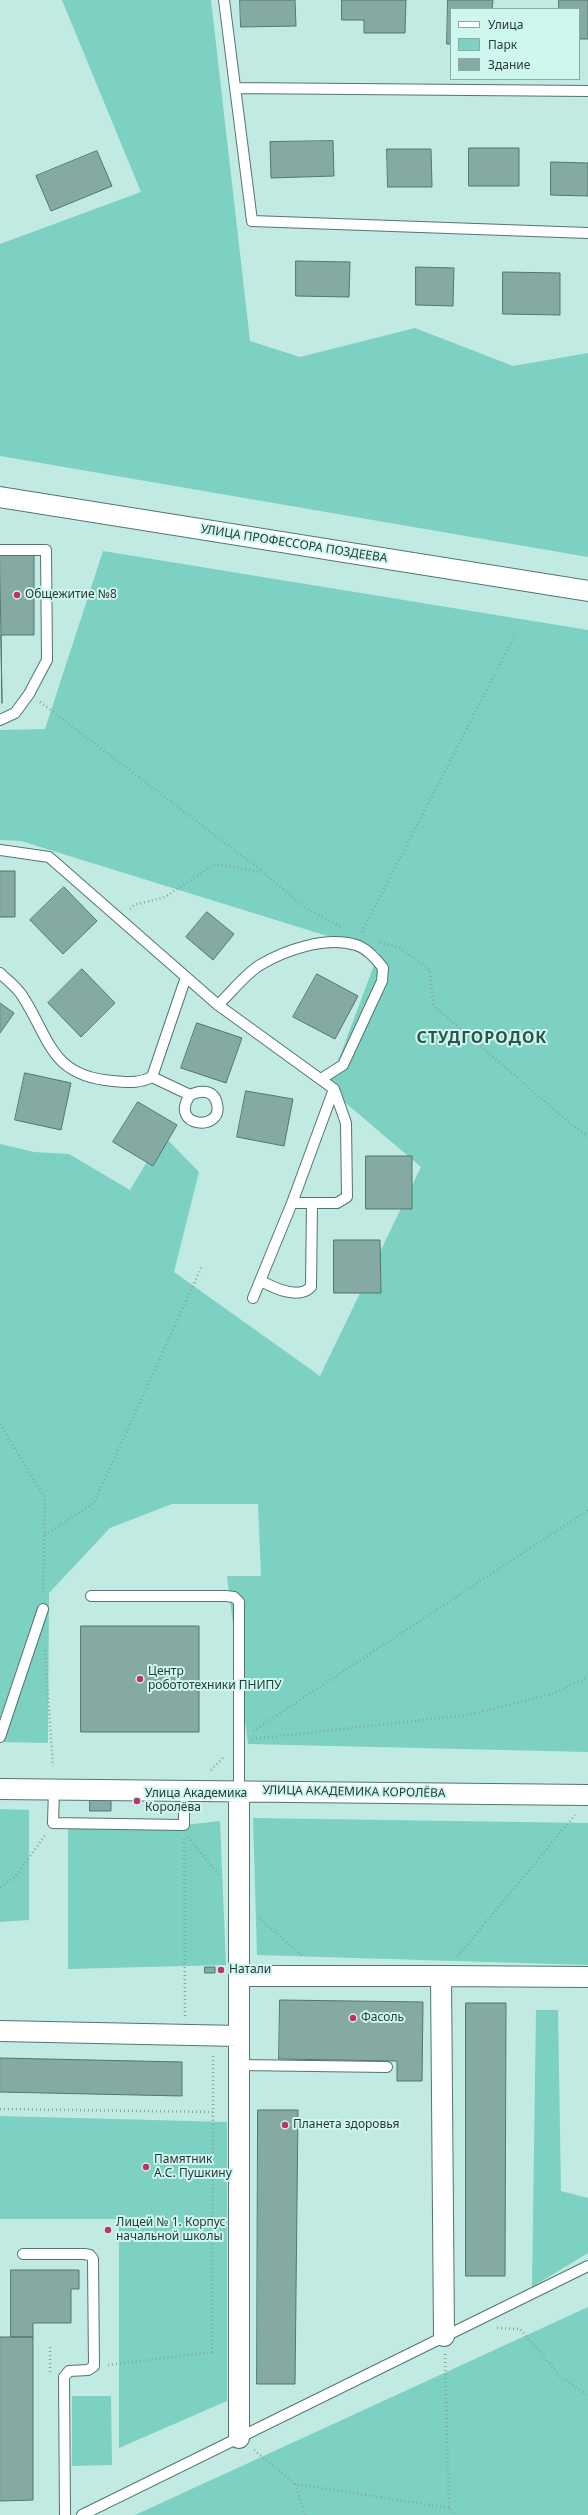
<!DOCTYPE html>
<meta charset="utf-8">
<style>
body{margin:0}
#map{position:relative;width:588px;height:2515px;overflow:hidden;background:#c1eae2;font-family:"Noto Sans",sans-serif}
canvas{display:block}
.legend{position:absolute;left:450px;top:8px;width:130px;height:72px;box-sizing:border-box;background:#cef7ef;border:1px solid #8caba5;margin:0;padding:5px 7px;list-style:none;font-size:12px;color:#2a3a37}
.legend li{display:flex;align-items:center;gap:8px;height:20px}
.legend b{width:20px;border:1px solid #8caba5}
</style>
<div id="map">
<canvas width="588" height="2515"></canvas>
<ul class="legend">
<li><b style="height:5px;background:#fff"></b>Улица</li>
<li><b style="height:11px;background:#7cd1c3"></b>Парк</li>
<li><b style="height:11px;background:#84aaa3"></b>Здание</li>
</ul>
</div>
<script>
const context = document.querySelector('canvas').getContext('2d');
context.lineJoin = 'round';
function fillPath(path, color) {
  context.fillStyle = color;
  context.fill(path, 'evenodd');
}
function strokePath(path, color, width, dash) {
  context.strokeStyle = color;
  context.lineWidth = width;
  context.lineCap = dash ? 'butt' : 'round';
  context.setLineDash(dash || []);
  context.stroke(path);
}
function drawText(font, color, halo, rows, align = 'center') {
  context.font = font + ' "Noto Sans",sans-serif';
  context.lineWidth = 4;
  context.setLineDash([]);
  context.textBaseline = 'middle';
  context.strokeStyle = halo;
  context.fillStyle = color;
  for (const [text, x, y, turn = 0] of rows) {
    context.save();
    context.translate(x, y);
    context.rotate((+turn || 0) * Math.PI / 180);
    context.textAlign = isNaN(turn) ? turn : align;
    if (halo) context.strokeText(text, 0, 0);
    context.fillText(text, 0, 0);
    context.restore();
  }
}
fillPath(new Path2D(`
 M62,0H211L250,341L300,357L415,328L513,366L588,353V557L0,456V244L141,192Z
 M103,551L588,630V1752L248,1744L227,1576H261L258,1504H172L110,1528L49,1593L48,1743L0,1742V1144L34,1152L69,1154L130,1190L163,1135L199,1172L174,1272L320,1376L421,1167L328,1088L379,952L21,841L0,840V730L45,729Z
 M0,1809L29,1810V1920L0,1922Z
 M253,1818L588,1823V1965L257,1955Z
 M68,1821L184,1825L220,1821L226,1965L68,1969Z
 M536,2010H558L561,2191L588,2198V2253L532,2287Z
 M0,2116L227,2122V2401L119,2448V2219H0Z
 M588,2307V2515H135Z
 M72,2396H111L112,2465L72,2466Z`), '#7cd1c3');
const building = new Path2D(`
 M240,0H295L296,26L241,27Z
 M342,0H406L405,33H364V20H342Z
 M448,0H493L492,9H451V44H447Z
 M559,0H588V39H579V9H559Z
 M333,141L334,176L271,178L270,142Z
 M469,148H519V186H469Z
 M387,149H431L432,187H388Z
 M97,151L112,186L51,211L36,176Z
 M551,162L588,163V196L551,195Z
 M296,261L350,262L349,297L296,296Z
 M416,267L454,268L453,306L416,305Z
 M503,272L560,273V315L503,314Z
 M0,555H34V635H1L2,703Z
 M0,871H15V917H0Z
 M64,887L97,921L63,954L30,920Z
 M207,912L234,934L213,960L186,937Z
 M82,969L115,1003L81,1037L48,1003Z
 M317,974L358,996L335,1039L293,1017Z
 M0,1003L14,1013L0,1033Z
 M197,1023L242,1038L226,1083L181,1068Z
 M25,1073L71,1083L61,1130L15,1120Z
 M246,1091L293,1099L284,1146L237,1137Z
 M138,1102L177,1125L153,1166L113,1142Z
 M366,1156H412V1209H366Z
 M334,1240H380L381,1293H334Z
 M81,1626H199V1732H81Z
 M90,1799H111V1811H90Z
 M205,1967H215V1973H205Z
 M280,2000L423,2002L422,2081H397V2061L279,2059Z
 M466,2003H506L505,2276H466Z
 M0,2058L182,2062V2096L0,2092Z
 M258,2110H298L295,2384H257Z
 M11,2270H79V2289H71V2323H33V2337H11Z
 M0,2337H33V2500L0,2501Z`);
fillPath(building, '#84aaa3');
strokePath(building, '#527770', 1);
const lane = new Path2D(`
 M224,0L252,221L588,233
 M235,88L588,91
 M0,550H46L47,660L29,694L15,713L0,720
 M0,850L49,857L218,1005L334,1089L292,1203L253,1298
 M0,973C7,980 18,988 23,997C51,1041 51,1076 113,1081C128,1082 138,1084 152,1077
 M186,977L152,1077L190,1095C168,1128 224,1132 217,1104C214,1089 200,1090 190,1095
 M218,1005C231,993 244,975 260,965C285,950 326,936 356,945C366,948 377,960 383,968L382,981L343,1065L321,1079
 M292,1203H337L347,1197L346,1123L334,1089
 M261,1281C274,1288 298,1300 311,1287L312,1203
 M91,1596H226L234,1597L239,1602V1791
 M0,1737L43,1609
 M54,1789L53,1823L184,1825V1806
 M239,2065L387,2067
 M23,2254H84L90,2255L93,2259L94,2366L88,2370L69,2371L64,2377L65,2515
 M82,2515L588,2266`);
const street = new Path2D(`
 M0,497L588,591
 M0,1789L588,1795
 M239,1976H441L444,2336
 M441,1976L588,1977
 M0,2031L239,2036
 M239,2438V1791`);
strokePath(lane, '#527670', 12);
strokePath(street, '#527670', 22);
strokePath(new Path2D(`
 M40,702L262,871
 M130,909L134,905L165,897L215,864L262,872L309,910L342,927
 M362,932L516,633
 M380,942L400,948L430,970L433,1005L572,1125L588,1136
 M0,1424L45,1498L43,1595
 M45,1535L94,1503L202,1266
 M45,1650L53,1766
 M253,1731L588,1510
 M252,1739L467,1715L552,1694L588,1677
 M211,1770L224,1757
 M188,1837L219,1875
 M184,1839L185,2016
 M0,1887L15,1877L46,1834
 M259,1918L304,1957
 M457,1957L575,1815
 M0,2109L213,2112V2055
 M497,2328L520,2329L560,2376L588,2396
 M445,2354L449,2508L456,2515
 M108,2365L212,2352L213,2112
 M50,2372V2346
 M254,2450L295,2484L449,2508
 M295,2484L305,2515`), '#87a7a1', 2.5, [1, 3]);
strokePath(lane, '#fff', 10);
strokePath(street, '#fff', 20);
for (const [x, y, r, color] of [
 [17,595,4,"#be3267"],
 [140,1679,4,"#be3267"],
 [137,1801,4,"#be3267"],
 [221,1970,4,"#be3267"],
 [353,2018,4,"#be3267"],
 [285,2125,4,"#be3267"],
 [146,2167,4,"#be3267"],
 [108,2230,4,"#be3267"]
]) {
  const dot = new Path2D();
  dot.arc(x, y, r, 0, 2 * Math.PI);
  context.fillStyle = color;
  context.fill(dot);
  strokePath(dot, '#cef7ef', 1.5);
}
drawText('12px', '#2a3a37', '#cef7ef', [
 ["УЛИЦА ПРОФЕССОРА ПОЗДЕЕВА",294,544,9],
 ["УЛИЦА АКАДЕМИКА КОРОЛЁВА",354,1792,1]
]);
drawText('12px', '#2a3a37', '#cef7ef', [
 ["Общежитие №8",25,595],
 ["Центр",148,1672],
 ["робототехники ПНИПУ",148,1686],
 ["Улица Академика",145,1794],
 ["Королёва",145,1808],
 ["Натали",229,1970],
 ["Фасоль",361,2018],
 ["Планета здоровья",293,2125],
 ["Памятник",154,2160],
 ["А.С. Пушкину",154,2174],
 ["Лицей № 1. Корпус",116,2223],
 ["начальной школы",116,2237]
], 'left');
context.letterSpacing = '1px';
drawText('bold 16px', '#2e524c', '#cef7ef', [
 ["СТУДГОРОДОК",482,1038]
]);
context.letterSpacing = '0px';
</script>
